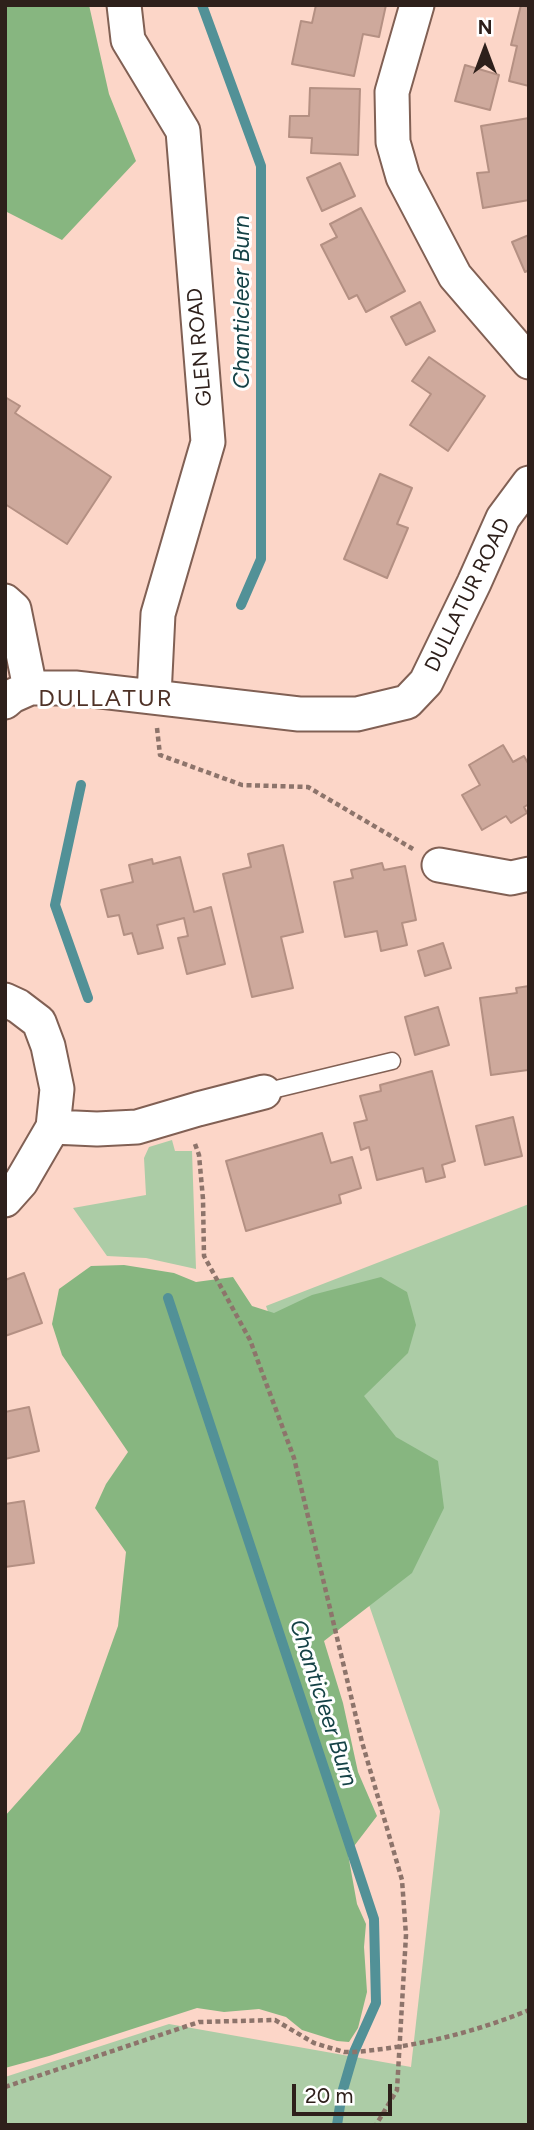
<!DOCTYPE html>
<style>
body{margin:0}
#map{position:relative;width:534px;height:2130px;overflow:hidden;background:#fcd6c8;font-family:Figtree,sans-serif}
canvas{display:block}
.frame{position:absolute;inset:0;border:7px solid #2e201b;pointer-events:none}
.north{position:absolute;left:450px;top:14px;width:70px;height:70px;-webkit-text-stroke:5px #fff;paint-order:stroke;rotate:0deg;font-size:19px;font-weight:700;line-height:28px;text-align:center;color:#2e201b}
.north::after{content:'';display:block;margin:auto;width:24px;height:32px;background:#2e201b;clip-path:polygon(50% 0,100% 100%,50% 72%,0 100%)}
.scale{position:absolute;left:292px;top:2084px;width:100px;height:32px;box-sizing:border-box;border:4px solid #2e201b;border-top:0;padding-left:9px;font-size:21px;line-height:24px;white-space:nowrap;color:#2e201b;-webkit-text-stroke:5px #fff;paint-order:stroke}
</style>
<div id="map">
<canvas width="534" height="2130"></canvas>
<div class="frame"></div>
<div class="north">N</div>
<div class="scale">20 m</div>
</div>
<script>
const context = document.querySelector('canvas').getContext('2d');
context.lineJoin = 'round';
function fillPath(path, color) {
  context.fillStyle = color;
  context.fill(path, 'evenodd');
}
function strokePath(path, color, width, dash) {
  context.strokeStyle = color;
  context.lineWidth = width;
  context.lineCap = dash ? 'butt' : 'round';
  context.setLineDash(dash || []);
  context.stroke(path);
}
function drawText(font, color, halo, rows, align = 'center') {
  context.font = font + ' Figtree,sans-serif';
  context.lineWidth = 6;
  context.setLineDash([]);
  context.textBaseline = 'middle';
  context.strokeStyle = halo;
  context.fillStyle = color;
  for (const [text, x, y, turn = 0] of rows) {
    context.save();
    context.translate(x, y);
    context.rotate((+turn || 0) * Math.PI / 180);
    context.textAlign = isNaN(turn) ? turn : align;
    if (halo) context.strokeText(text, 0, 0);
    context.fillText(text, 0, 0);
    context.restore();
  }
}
fillPath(new Path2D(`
 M172,1140L175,1151H192L196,1269L146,1258L107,1256L73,1208L146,1195L144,1158L149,1147Z
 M529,1204V2125H5V2077L169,2024L411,2067L440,1811L266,1306Z`), '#accca6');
fillPath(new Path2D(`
 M5,5H89L109,94L136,161L62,240L5,211Z
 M124,1265L174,1273L196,1282L233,1277L252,1306L274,1313L312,1295L381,1277L407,1292L416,1325L408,1353L364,1396L396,1437L438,1461L444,1508L412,1573L324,1641L343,1703L358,1772L377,1816L348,1854L357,1904L366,1924L364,1947L367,1992L358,2028L349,2042L337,2041L302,2030L286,2017L259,2009L224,2012L197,2008L49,2056L5,2068V1816L80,1732L118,1626L126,1552L95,1508L106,1484L128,1452L62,1355L52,1324L59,1289L91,1266Z`), '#87b680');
strokePath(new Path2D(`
 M202,5L261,166V559L241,605
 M81,785L55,905L88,998
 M168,1298L374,1919L376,2003L354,2052L342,2093L337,2125`), '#529197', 10);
const building = new Path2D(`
 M316,5H386L379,37L363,34L354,76L292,64L301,21L312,23Z
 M521,5L529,7V86L509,81L517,46L511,45Z
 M465,65L499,75L490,110L455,101Z
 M310,88L360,89L358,155L311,153L312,138L289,137L290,116H309Z
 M529,118V200L483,208L477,173L489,172L481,126Z
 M340,163L355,196L322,211L307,178Z
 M361,208L405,291L366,312L357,295L349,299L321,245L337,237L330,224Z
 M529,235V270L525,272L512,242Z
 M420,302L435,331L406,345L391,317Z
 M429,357L485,396L448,451L410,425L431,394L412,381Z
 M5,397L20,406L15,413L111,477L67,544L5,504Z
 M380,474L412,488L397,524L408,528L387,578L344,559Z
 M503,745L513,762L524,756L529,765V804L524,807L527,813L511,823L506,816L482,830L462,795L480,785L469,765Z
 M283,845L303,932L281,937L293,988L252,997L223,874L251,867L248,854Z
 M180,857L194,912L211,907L225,964L187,974L178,938L188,936L184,918L157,925L163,948L138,954L132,933L124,935L119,915L108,917L101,890L133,882L129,865L152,859L153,864Z
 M382,863L384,870L405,866L416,920L402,923L407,945L381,951L377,931L345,937L334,882L353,878L351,870Z
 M443,943L451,968L425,976L418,951Z
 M529,986V1075L528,1070L491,1075L480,998L517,993L516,988Z
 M438,1007L449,1045L415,1055L405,1017Z
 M432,1071L455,1161L442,1165L445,1177L426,1182L423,1168L377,1180L369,1147L361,1150L354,1123L367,1120L360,1096L381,1091L380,1085Z
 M513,1117L522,1156L485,1165L476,1126Z
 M322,1133L331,1163L352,1157L361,1188L339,1195L341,1203L246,1231L226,1161Z
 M24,1273L42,1323L5,1336V1280Z
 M29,1407L39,1451L5,1459V1412Z
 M24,1501L34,1563L5,1567V1504Z`);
fillPath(building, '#cea99c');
strokePath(building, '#b49083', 2);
const lane = new Path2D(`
 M264,1092L392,1061`);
const street = new Path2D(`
 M124,5L128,40L183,131L208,442L158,614L154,696
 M417,5L392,92L393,142L403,177L455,276L529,362
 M5,601L14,609L30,688
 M5,702L12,696L30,688H75L299,714H357L407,702L426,682L474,583L503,518L529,483
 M439,865L511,878L529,874
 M5,1000L18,1006L39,1022L48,1046L57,1089L53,1127L21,1182L5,1200
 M53,1127L97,1129L137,1127L198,1109L264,1092`);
strokePath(lane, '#816054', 19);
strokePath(street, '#816054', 37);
strokePath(new Path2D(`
 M157,728L160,755L242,785L308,787L413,849
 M195,1144L199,1155L203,1199L204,1256L250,1340L294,1458L362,1742L402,1880L406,1935L397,2090L376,2125
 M5,2087L199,2022L275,2020L314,2043L344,2052H354C415,2047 473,2033 529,2010`), '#8d746b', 4.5, [5, 3.5]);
strokePath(lane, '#fff', 16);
strokePath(street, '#fff', 33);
drawText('21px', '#2e201b', '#fff', [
 ["GLEN ROAD",200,347,-95],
 ["DULLATUR ROAD",468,595,-64]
]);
drawText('italic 23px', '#154246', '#fff', [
 ["Chanticleer Burn",242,302,-90],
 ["Chanticleer Burn",323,1703,72]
]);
context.letterSpacing = '2px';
drawText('24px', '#4f3227', '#fff', [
 ["DULLATUR",106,699]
]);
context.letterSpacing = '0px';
</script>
